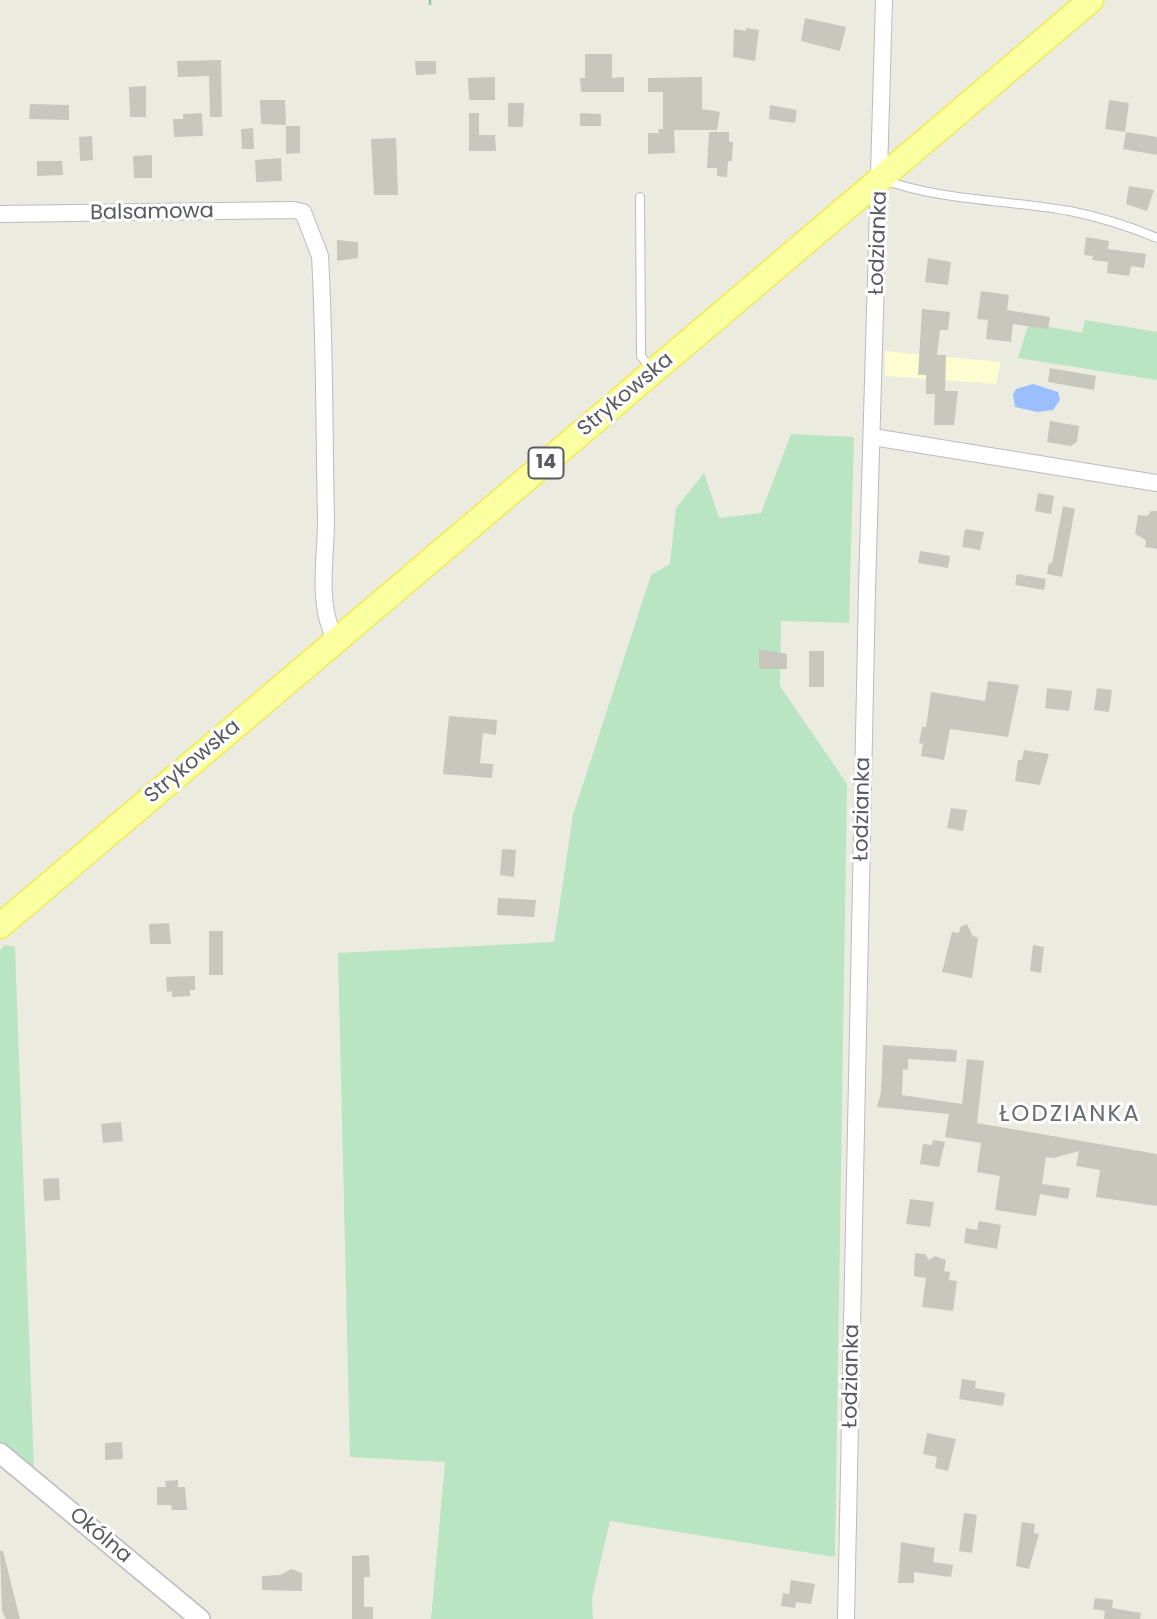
<!DOCTYPE html>
<meta charset="utf-8">
<style>
body{margin:0}
canvas{display:block;background:#ecebdf}
</style>
<canvas width="1157" height="1619"></canvas>
<script>
const context = document.querySelector('canvas').getContext('2d');
context.lineJoin = 'round';
function fillPath(path, color) {
  context.fillStyle = color;
  context.fill(path, 'evenodd');
}
function strokePath(path, color, width, dash) {
  context.strokeStyle = color;
  context.lineWidth = width;
  context.lineCap = dash ? 'butt' : 'round';
  context.setLineDash(dash || []);
  context.stroke(path);
}
function drawText(font, color, halo, rows, align = 'center') {
  context.font = font + ' Poppins,sans-serif';
  context.lineWidth = 6;
  context.setLineDash([]);
  context.textBaseline = 'middle';
  context.strokeStyle = halo;
  context.fillStyle = color;
  for (const [text, x, y, turn = 0] of rows) {
    context.save();
    context.translate(x, y);
    context.rotate((+turn || 0) * Math.PI / 180);
    context.textAlign = isNaN(turn) ? turn : align;
    if (halo) context.strokeText(text, 0, 0);
    context.fillText(text, 0, 0);
    context.restore();
  }
}
fillPath(new Path2D(`
 M885,351L1001,362L996,384L885,376Z`), '#fefdd1');
fillPath(new Path2D(`
 M1085,320L1157,332V380L1018,358L1029,323L1082,333Z
 M791,434L854,437L849,623L781,621L780,686L847,784L835,1557L610,1521L592,1598L593,1619H431L445,1462L350,1457L338,953L554,942L573,815L651,575L670,564L676,508L704,473L719,518L761,513Z
 M5,945L15,947L34,1471L0,1442V950Z`), '#bae5c3');
fillPath(new Path2D(`
 M1033,384L1058,392L1060,400L1053,410L1037,412L1015,407L1013,395L1016,389Z`), '#9bbeff');
fillPath(new Path2D(`
 M805,18L846,27L840,51L801,41Z
 M746,28L759,30L755,61L733,57L734,29L746,31Z
 M585,54H612V78L624,77V92H581L580,78H585Z
 M221,60L222,117H210L209,76L178,77L177,61Z
 M415,61H436V74L416,75Z
 M495,77V100H469L468,78Z
 M702,77V109L720,112L717,130H674L675,153L648,154V133H659L658,129H663V92H648V78Z
 M146,86V117H130L129,87Z
 M260,100H285L286,125L261,124Z
 M1109,100L1129,103L1125,132L1105,129Z
 M508,103H524L523,127H508Z
 M30,104L69,105V120L29,119Z
 M770,105L797,110L795,123L769,119Z
 M202,113L203,136L174,137L173,119H183V114Z
 M469,113H479V135H495L496,151H469Z
 M580,113L601,114V126H580Z
 M286,126H300V153L286,154Z
 M253,128L254,149H242L241,129Z
 M709,132H729V142H733L732,161H728L727,177L717,176V168H707Z
 M1126,132L1157,137V155L1123,149Z
 M92,136L93,160L80,161L79,137Z
 M396,138L398,195H374L371,139Z
 M152,155V178H134L133,156Z
 M281,158L282,181L256,182L255,160Z
 M37,161H62L63,175L37,176Z
 M1129,186L1154,190L1147,211L1126,204Z
 M1086,237L1109,241L1108,249L1146,254L1144,268L1131,266L1129,276L1107,273L1108,262L1092,260L1093,256L1084,255Z
 M337,240L358,242V258L337,261Z
 M928,258L951,262L948,285L925,282Z
 M981,291L1009,295L1007,310L1050,317L1048,329L1013,324L1011,342L986,339L988,320L977,319Z
 M922,309L950,312L948,330H940L937,355H946L945,391H958L954,425H934L935,394H926V375H918Z
 M1050,368L1096,376L1094,390L1048,382Z
 M1050,421L1079,426L1077,442L1071,446L1047,442Z
 M1038,493L1054,496L1051,514L1035,511Z
 M1063,506L1075,509L1062,577L1047,574L1049,563H1052Z
 M1151,511H1157V549L1145,547L1146,540L1135,534L1138,515L1147,516Z
 M965,529L984,532L980,550L962,547Z
 M920,551L950,556L948,568L918,563Z
 M1017,574L1046,579L1044,590L1015,585Z
 M759,649L787,654V669H759Z
 M809,651H824V687H809Z
 M988,681L1019,685L1008,737L950,729L944,760L921,756L923,744L919,743L922,727H926L931,692L985,701Z
 M1047,688L1072,691L1069,711L1045,708Z
 M1097,688L1112,690L1109,712L1094,710Z
 M449,716L497,720L496,735L483,733L480,763L493,764L492,778L443,774Z
 M1024,750L1049,754L1040,785L1015,781L1018,760H1022Z
 M951,808L967,810L963,831L947,828Z
 M502,849L516,850L514,877L500,875Z
 M498,898L536,900L534,917L497,915Z
 M169,923L171,944H150L149,924Z
 M967,924L973,936L978,938L972,978L942,972L952,932L959,933L960,927Z
 M209,931H223V975H209Z
 M1033,945L1044,947L1041,973L1030,971Z
 M195,976V990H190V996L172,997V991L167,992L166,977Z
 M883,1045L957,1050L956,1062L908,1059V1070L903,1069L902,1095L962,1104L967,1059L984,1061L977,1123L1157,1154V1206L1096,1197L1100,1170L1076,1166L1079,1151L1054,1158L1046,1157L1042,1184L1070,1188L1068,1199L1040,1194L1036,1216L995,1210L1000,1176L977,1172L981,1143L945,1137L949,1114L877,1107L881,1092Z
 M121,1122L123,1141L103,1143L101,1124Z
 M933,1140L945,1142L939,1167L920,1164L923,1144L932,1145Z
 M59,1178L60,1200L44,1201L43,1179Z
 M910,1199L934,1202L930,1227L906,1224Z
 M979,1221L1001,1225L997,1249L964,1243L966,1228L977,1230Z
 M915,1253L925,1254L929,1260L935,1256L946,1260L944,1271L950,1272L949,1280L957,1281L953,1311L922,1307L926,1278L914,1276Z
 M962,1379L976,1381L975,1388L1005,1393L1003,1406L959,1399Z
 M927,1433L956,1439L948,1471L935,1468L937,1457L923,1454Z
 M122,1442L123,1459L105,1460V1443Z
 M178,1480V1487H185L187,1510H172L171,1505H157V1487H166L165,1481Z
 M964,1513L977,1515L972,1553L959,1551Z
 M1022,1522L1035,1524L1034,1533L1039,1534L1029,1569L1016,1566Z
 M901,1542L935,1548L933,1562L953,1565L951,1577L914,1572V1583H898Z
 M0,1551H3L20,1619H6L2,1611Z
 M369,1555L370,1577H364V1607H373V1619H352V1556Z
 M291,1569L302,1573V1591L262,1590V1576L280,1575Z
 M791,1580L815,1584L811,1604L796,1602L795,1608L781,1606L783,1593L789,1594Z
 M1095,1598L1113,1600L1112,1608L1141,1613L1140,1619H1104L1105,1611L1093,1609Z`), '#c8c7be');
const service = new Path2D(`
 M884,180C943,201 1008,200 1070,211C1099,217 1129,226 1157,238
 M640,197L641,356L651,369`);
const minor = new Path2D(`
 M0,214L293,210L303,212L320,256C325,344 324,432 326,520C326,560 316,604 336,641
 M873,437L1157,483
 M846,1619L867,589L884,0`);
const tertiary = new Path2D(`
 M0,1453L200,1619`);
const primary = new Path2D(`
 M0,926L1091,0`);
strokePath(service, '#babbc1', 10);
strokePath(minor, '#babbc1', 18);
strokePath(tertiary, '#babbc1', 22);
strokePath(primary, '#f4e94f', 27);
strokePath(new Path2D(`
 M430,0V5`), '#92c6ac', 2.5, [7, 3.5]);
strokePath(service, '#fff', 8);
strokePath(minor, '#fff', 16);
strokePath(tertiary, '#fff', 19);
strokePath(primary, '#faffa0', 24);
for (const [x, y, w] of [
 [546,463,35]
]) {
  const box = new Path2D();
  box.roundRect(x - w / 2, y - 15.5, w, 31, 5);
  context.fillStyle = '#fff';
  context.fill(box);
  strokePath(box, '#585a60', 2);
}
drawText('bold 19px', '#585a60', null, [
 ["14",546,463]
]);
drawText('21px', '#585a60', '#fff', [
 ["Balsamowa",152,213,-1],
 ["Łodzianka",879,243,-88],
 ["Strykowska",626,395,-40],
 ["Strykowska",193,762,-40],
 ["Łodzianka",863,809,-89],
 ["Łodzianka",852,1376,-89],
 ["Okólna",100,1536,40]
]);
context.letterSpacing = '2px';
drawText('23px', '#696b72', '#fff', [
 ["ŁODZIANKA",1070,1115]
]);
context.letterSpacing = '0px';
</script>
